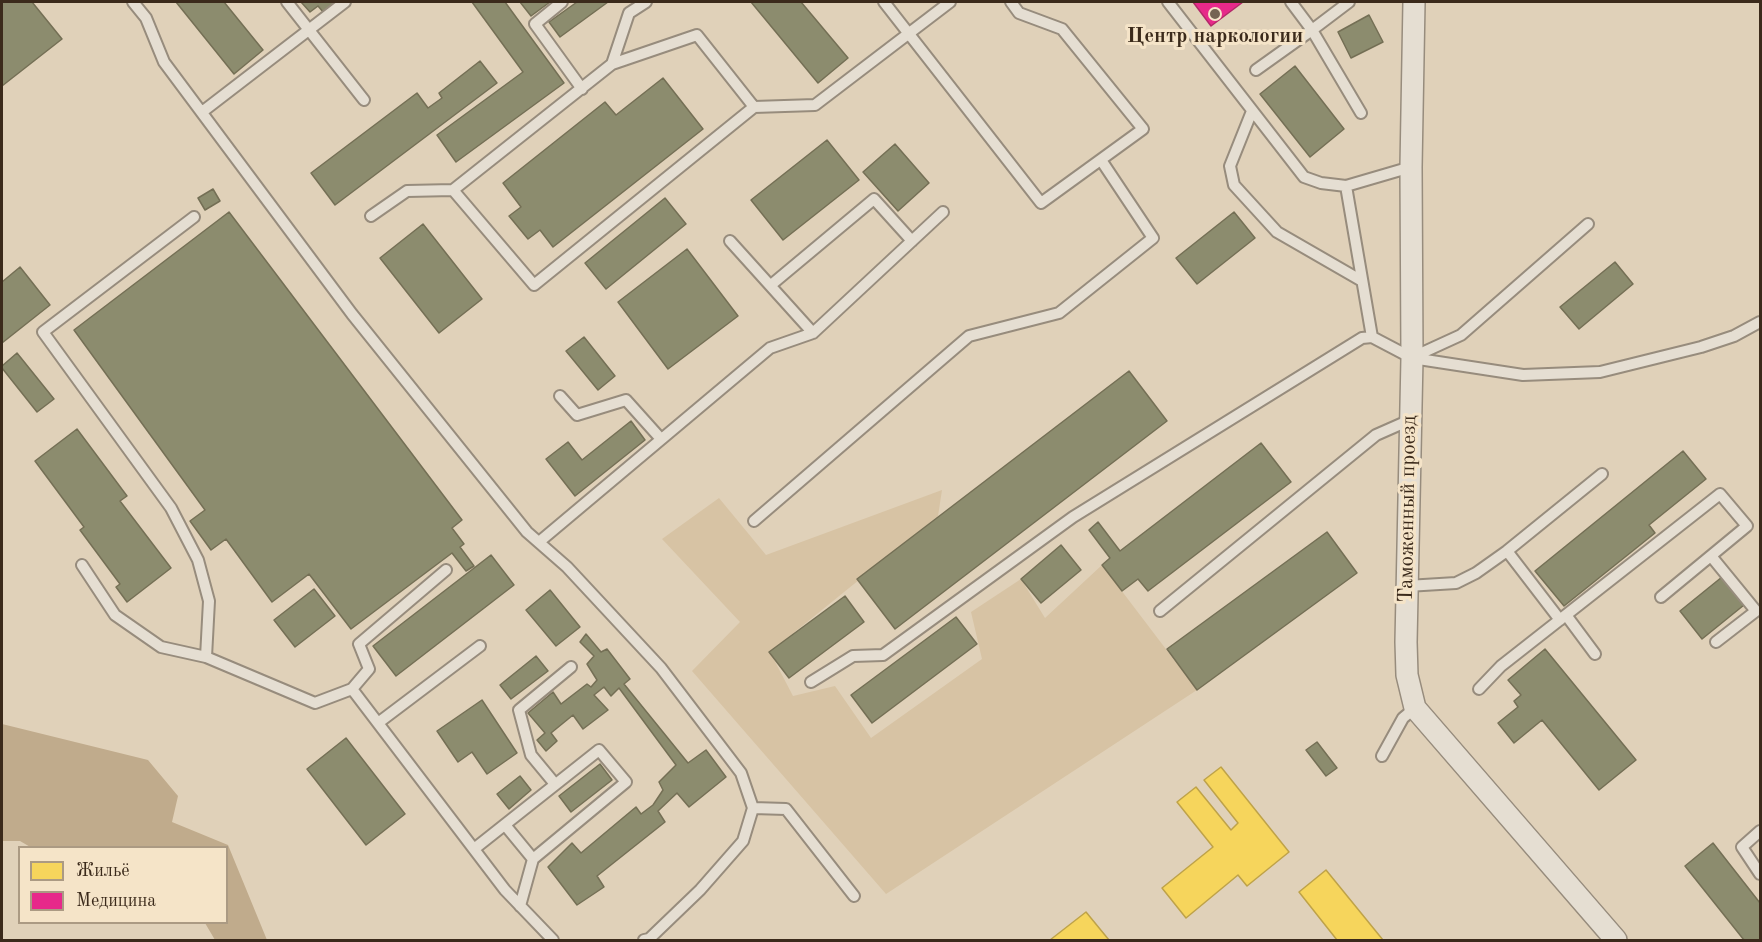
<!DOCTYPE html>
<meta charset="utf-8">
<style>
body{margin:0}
#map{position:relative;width:1762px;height:942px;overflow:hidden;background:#e0d1b9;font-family:"Old Standard TT",serif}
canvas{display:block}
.frame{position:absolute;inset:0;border:3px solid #3b2a1b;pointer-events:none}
.legend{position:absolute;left:18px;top:846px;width:210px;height:78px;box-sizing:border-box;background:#f5e4c8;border:2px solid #ab9a83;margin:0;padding:8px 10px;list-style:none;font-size:18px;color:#3b2a1b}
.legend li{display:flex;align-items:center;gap:12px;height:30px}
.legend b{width:30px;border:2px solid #ab9a83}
</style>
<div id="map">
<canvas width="1762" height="942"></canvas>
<div class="frame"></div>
<ul class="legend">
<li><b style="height:16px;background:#f6d55c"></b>Жильё</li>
<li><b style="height:16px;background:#e7298a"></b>Медицина</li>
</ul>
</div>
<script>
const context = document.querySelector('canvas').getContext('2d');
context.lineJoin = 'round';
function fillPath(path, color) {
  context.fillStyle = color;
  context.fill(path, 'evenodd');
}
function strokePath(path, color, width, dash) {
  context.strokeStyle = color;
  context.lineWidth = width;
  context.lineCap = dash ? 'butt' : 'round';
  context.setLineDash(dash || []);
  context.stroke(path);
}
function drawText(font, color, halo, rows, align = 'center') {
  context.font = font + ' "Old Standard TT",serif';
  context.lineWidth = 6;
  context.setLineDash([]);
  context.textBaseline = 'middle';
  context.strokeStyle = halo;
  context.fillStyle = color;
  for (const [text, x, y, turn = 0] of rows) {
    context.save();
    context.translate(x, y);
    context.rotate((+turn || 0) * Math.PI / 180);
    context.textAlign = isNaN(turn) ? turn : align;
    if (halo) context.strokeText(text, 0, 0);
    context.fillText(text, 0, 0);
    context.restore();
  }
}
fillPath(new Path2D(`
 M942,490L938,516L770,652L793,696L835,686L871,738L982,659L971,612L1021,579L1045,618L1102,565L1197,690L886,894L692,671L740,622L662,539L719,498L766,555Z`), '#d7c3a4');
fillPath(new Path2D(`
 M2,724L148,760L178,796L172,822L228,845L267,940H215L205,923L226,922V848H32L20,841H2Z`), '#c0ab8c');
const homes = new Path2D(`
 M1221,767L1289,852L1247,886L1238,875L1186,918L1162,888L1213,847L1177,802L1196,787L1231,830L1238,823L1204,780Z
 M1326,870L1383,940H1337L1299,892Z
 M1086,912L1109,940H1050Z`);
fillPath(homes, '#f6d55c');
strokePath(homes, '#bea248', 1.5);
const health = new Path2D(`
 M1193,2H1243L1211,26Z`);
fillPath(health, '#e7298a');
strokePath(health, '#b32969', 1.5);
const industry = new Path2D(`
 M2,2H32L62,39L2,86Z
 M176,2H224L263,50L234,74Z
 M301,2H337L324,13L318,6L310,12Z
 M472,2H505L564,83L456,162L437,135L523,72Z
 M520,2H550L531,16Z
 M577,2H608L560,37L549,22Z
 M751,2H801L848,58L818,83Z
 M1369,15L1383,42L1351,58L1338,32Z
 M480,61L497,83L335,205L311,173L417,93L428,108L442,98L439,93Z
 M1295,66L1344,129L1310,157L1260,94Z
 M663,78L703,129L553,247L540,230L528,239L509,216L521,207L503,183L605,102L616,115Z
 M827,140L859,180L783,240L751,200Z
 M895,144L929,183L898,211L863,172Z
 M213,189L220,201L205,210L198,198Z
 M665,198L686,224L606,289L585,263Z
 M229,212L462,520L452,528L464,544L460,547L474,566L466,571L452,553L351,629L309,574L272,602L226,539L211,550L190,521L205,510L74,330Z
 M1234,212L1255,238L1197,284L1176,258Z
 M423,224L482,299L439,333L380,258Z
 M687,249L738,316L668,369L618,302Z
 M1615,262L1633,284L1579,329L1560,307Z
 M20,267L50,305L2,343V282Z
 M584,337L615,376L598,390L566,351Z
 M17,353L54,399L37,412L2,368V366Z
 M1129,371L1167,421L895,629L857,579Z
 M631,421L645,440L575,496L546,459L568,442L582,460Z
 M77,429L127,496L120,501L171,568L127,602L116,587L120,584L80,530L84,527L35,461Z
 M1261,443L1291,482L1148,591L1138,579L1122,591L1102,565L1110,558L1089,530L1098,522L1120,551Z
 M1683,451L1706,479L1649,525L1655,533L1564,606L1535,571Z
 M1327,532L1357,573L1197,690L1167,649Z
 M1061,545L1081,570L1041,603L1021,579Z
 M491,555L514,585L396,676L373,646Z
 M1722,577L1744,605L1702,639L1680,611Z
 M314,589L335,616L295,647L274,620Z
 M550,590L580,627L556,646L526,610Z
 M845,596L864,622L789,678L769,652Z
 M956,617L977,644L872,723L851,695Z
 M586,634L601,652L607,649L630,679L624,684L688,763L706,750L726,777L689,807L677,793L658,811L665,822L597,876L604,887L577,905L548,867L572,843L581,853L636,807L641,814L653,805L663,790L659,782L676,765L619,688L611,696L604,687L594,695L608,710L583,729L573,715L551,733L557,741L546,751L537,740L545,733L528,713L553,692L561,704L587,684L591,687L597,680L587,664L594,656L580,642Z
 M1545,649L1636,760L1599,790L1542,720L1514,743L1498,723L1518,707L1514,701L1521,695L1508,680Z
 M536,656L548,671L511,699L500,685Z
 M482,700L517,753L487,774L472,752L458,762L437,731Z
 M346,738L405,814L366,845L307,769Z
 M1317,742L1337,768L1326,776L1306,750Z
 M600,764L612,780L571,812L559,796Z
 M520,776L531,790L509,809L497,794Z
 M1713,843L1760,903V940H1744L1685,866Z`);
fillPath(industry, '#8c8c6e');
strokePath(industry, '#746f55', 1.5);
const service = new Path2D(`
 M133,2L146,18L164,62L352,314L527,532L567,567L661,668L741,773L753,808L743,841L700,890L649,939L644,940
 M287,2L364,100
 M562,2L535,24L582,89
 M884,2L1041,203L1143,129L1062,29L1019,13L1011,2
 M1168,2L1304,177L1321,183L1346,186L1411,167
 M1349,2L1312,30L1361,113
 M612,64L697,35L754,107
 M1256,70L1312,30L1291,2
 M1252,111L1230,166L1234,185L1277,232L1362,281
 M202,112L345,2
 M1346,186L1372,337
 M453,190L534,285L754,107L815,105L950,2
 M371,216L407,191L453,190L612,64L629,13L646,2
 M194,217L43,332L171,508L198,560L209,601L206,657
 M730,241L813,333
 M771,285L874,199L912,241
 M1413,357L1461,335L1588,224
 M560,396L577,415L626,400L661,439
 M754,521L969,336L1059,313L1153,238L1101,160
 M539,542L770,348L813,333L943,212
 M1507,551L1602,474
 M1711,556L1756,611L1716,642
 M82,565L115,615L161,647L206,657L315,703L352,689L505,890L553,940
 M1407,586L1456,583L1476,573L1507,551L1560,620
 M1160,611L1376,435L1410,420
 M1566,615L1595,654
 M811,682L853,656L883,655L1073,517L1362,338L1372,337L1412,358L1523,375L1600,372L1701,347L1734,336L1760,322
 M352,689L369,669L359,644L446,570
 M1479,689L1501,666L1720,494L1747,526L1661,597
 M378,723L480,646
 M1382,756L1403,718L1415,708
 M555,784L531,755L519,710L571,667
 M753,808L786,809L854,896
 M505,825L533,859
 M1760,831L1742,847L1760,874
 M474,849L599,750L626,782L533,859L520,906`);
const minor = new Path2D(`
 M1414,2L1411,167L1412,358L1406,642L1407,675L1415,708L1616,940`);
strokePath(service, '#978c7d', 14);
strokePath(minor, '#978c7d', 24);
strokePath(service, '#e5ded2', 10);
strokePath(minor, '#e5ded2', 21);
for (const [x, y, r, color] of [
 [1215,14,6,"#756452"]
]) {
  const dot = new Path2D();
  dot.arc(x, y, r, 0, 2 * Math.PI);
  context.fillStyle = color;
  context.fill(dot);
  strokePath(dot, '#f5e4c8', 2);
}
drawText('bold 21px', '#3b2a1b', '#f5e4c8', [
 ["Центр наркологии",1215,36]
]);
drawText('21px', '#3b2a1b', '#f5e4c8', [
 ["Таможенный проезд",1408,509,-89]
]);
</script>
